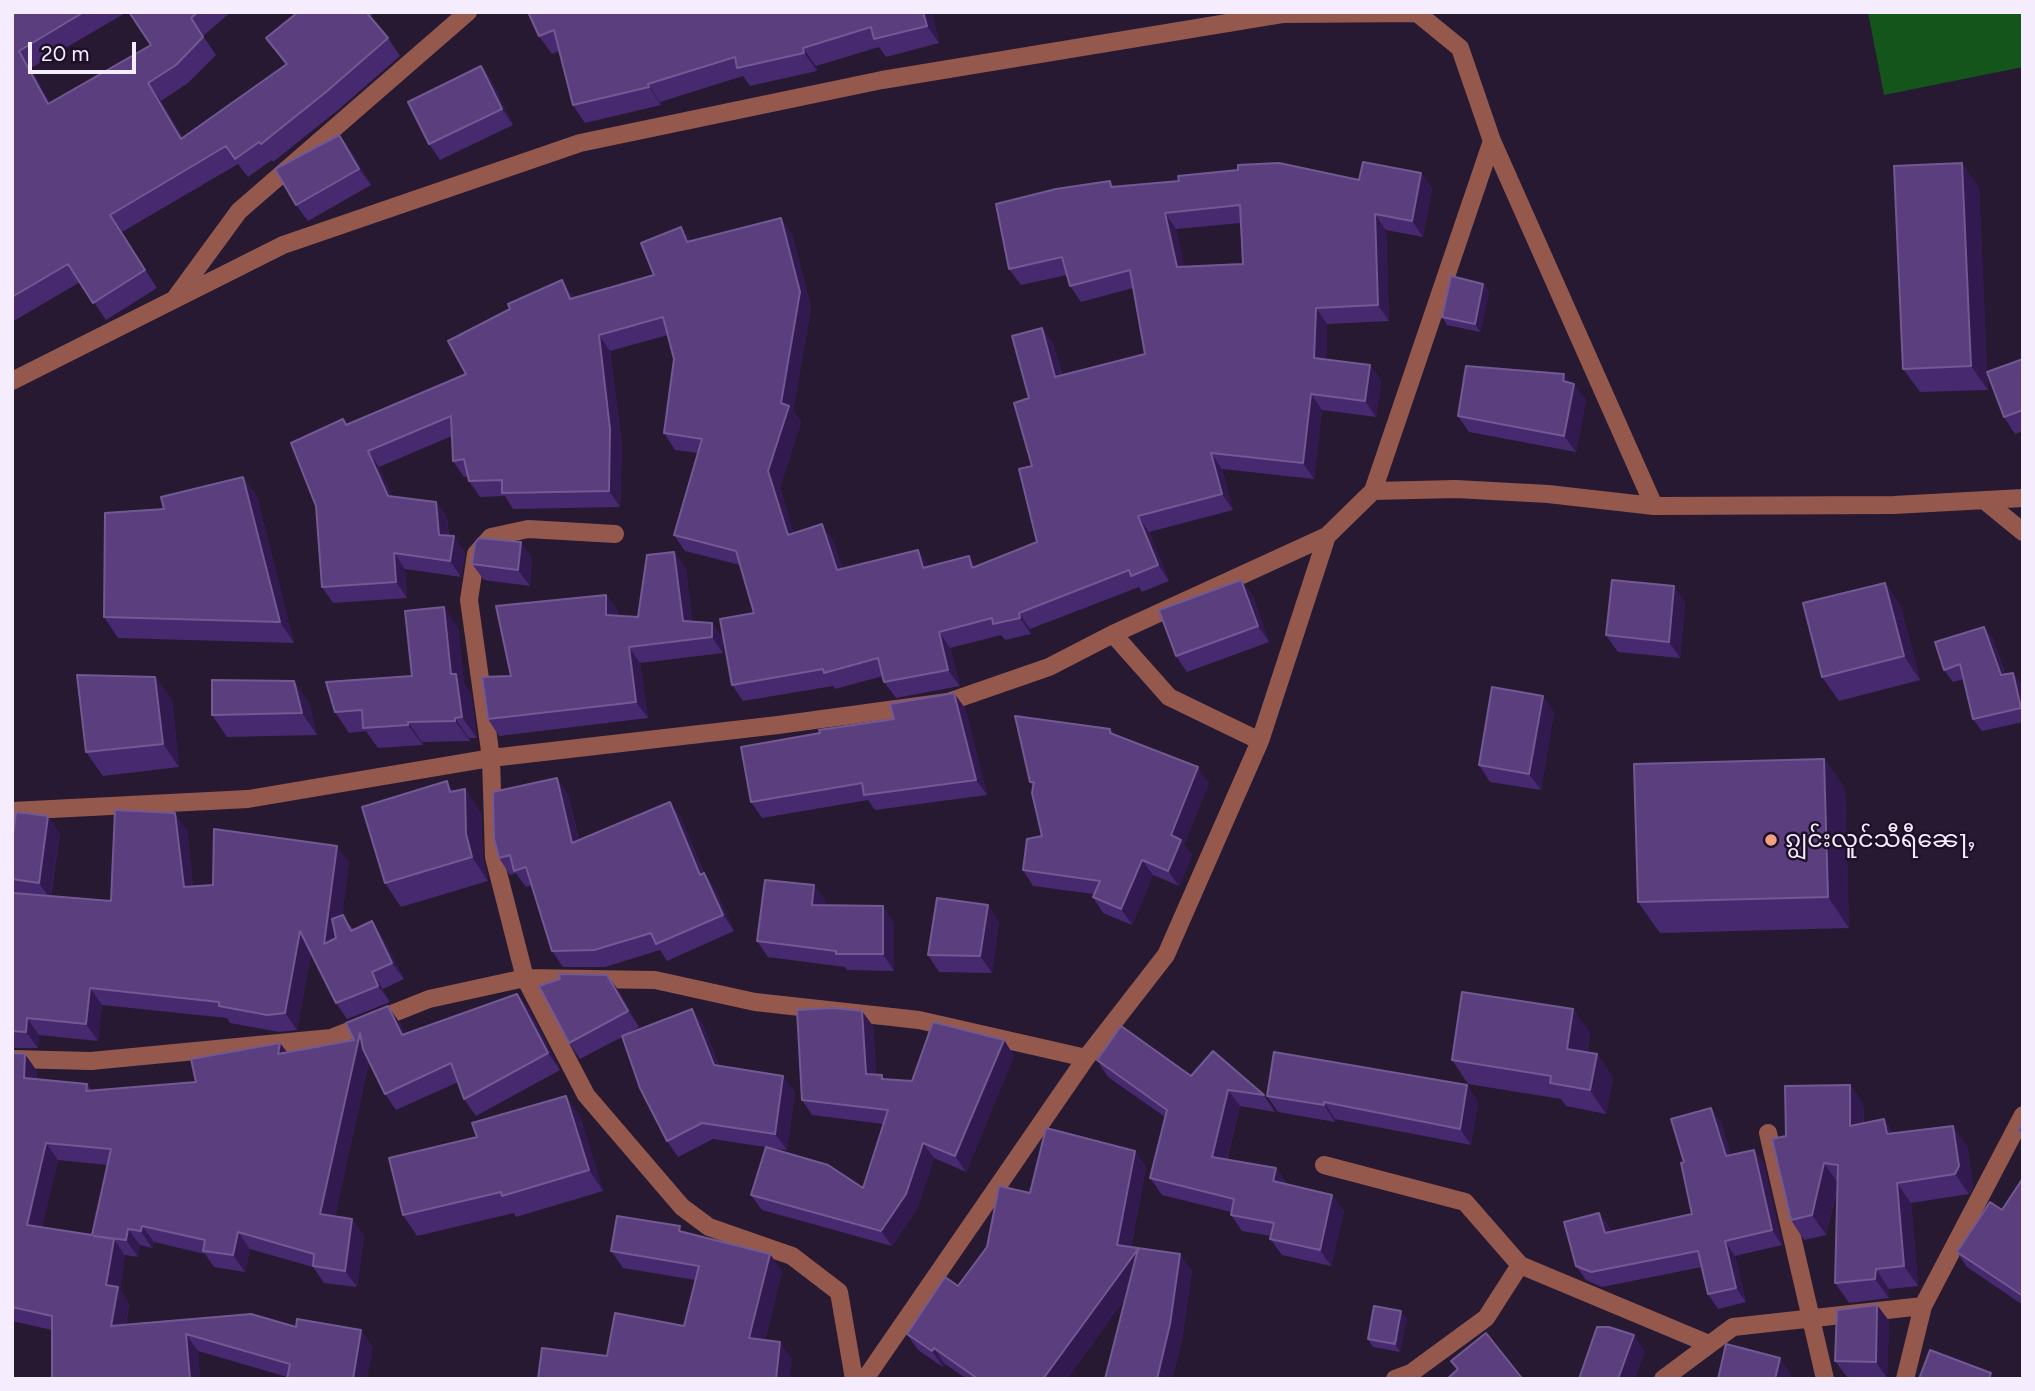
<!DOCTYPE html>
<meta charset="utf-8">
<style>
body{margin:0}
#map{position:relative;width:2035px;height:1391px;overflow:hidden;background:#271932;font-family:Figtree,sans-serif}
canvas{display:block}
.frame{position:absolute;inset:0;border:14px solid #f5ecfd;pointer-events:none}
.scale{position:absolute;left:28px;top:42px;width:108px;height:32px;box-sizing:border-box;border:4px solid #f5ecfd;border-top:0;padding-left:9px;font-size:21px;line-height:24px;white-space:nowrap;color:#f5ecfd;-webkit-text-stroke:5px #1d1028;paint-order:stroke}
</style>
<div id="map">
<canvas width="2035" height="1391"></canvas>
<div class="frame"></div>
<div class="scale">20 m</div>
</div>
<script>
const context = document.querySelector('canvas').getContext('2d');
context.lineJoin = 'round';
function fillPath(path, color) {
  context.fillStyle = color;
  context.fill(path, 'evenodd');
}
function strokePath(path, color, width, dash) {
  context.strokeStyle = color;
  context.lineWidth = width;
  context.lineCap = dash ? 'butt' : 'round';
  context.setLineDash(dash || []);
  context.stroke(path);
}
function drawText(font, color, halo, rows, align = 'center') {
  context.font = font + ' Figtree,"Noto Sans Myanmar",sans-serif';
  context.lineWidth = 5;
  context.setLineDash([]);
  context.textBaseline = 'middle';
  context.strokeStyle = halo;
  context.fillStyle = color;
  for (const [text, x, y, turn = 0] of rows) {
    context.save();
    context.translate(x, y);
    context.rotate((+turn || 0) * Math.PI / 180);
    context.textAlign = isNaN(turn) ? turn : align;
    if (halo) context.strokeText(text, 0, 0);
    context.fillText(text, 0, 0);
    context.restore();
  }
}
fillPath(new Path2D(`
 M1868,12H2023V67L1884,95Z`), '#14551b');
strokePath(new Path2D(`
 M176,297L239,211L468,12
 M12,381L283,245L580,143L882,80L1282,14L1417,13L1460,48L1492,141L1654,506
 M1373,491L1492,141
 M1985,501L2023,532
 M615,534L528,529L491,537L476,554L469,600L491,758L494,857L525,978L586,1095L682,1207L709,1227L792,1256L839,1292L854,1379
 M1113,634L1327,536
 M12,811L248,799L491,758L778,725L948,702L1049,667L1113,634L1169,697L1260,741
 M12,1059L91,1061L331,1038L429,999L525,978L655,980L755,1002L919,1020L1086,1058
 M1768,1133L1825,1379
 M1324,1165L1465,1202L1520,1265L1709,1344
 M865,1379L1086,1058L1166,955L1260,741L1327,536L1373,491L1456,489L1548,494L1654,506L1894,505L2023,498
 M1395,1379L1411,1373L1486,1318L1520,1265
 M1663,1379L1733,1327L1923,1306L2023,1115
 M1905,1379L1923,1306`), '#95584d', 18);
fillPath(new Path2D(`
 M12,12H127L31,68L50,103L151,45L129,12H231L203,36L216,55L188,83L161,101L183,138L286,65L266,38L298,12H376L370,17L388,38L400,56L338,110L273,162L272,160L248,177L238,164L122,232L157,288L106,320L80,282L12,322Z
 M528,12H932L939,43L886,57L879,47L816,66L817,71L750,86L743,76L660,102L661,105L585,123L573,105L559,51L552,54L539,36Z
 M481,66L492,82L513,125L440,160L429,144Z
 M339,135L351,151L371,185L308,221L296,205Z
 M1421,173L1432,189L1423,237L1386,230L1389,321L1327,324L1326,359L1370,365L1381,381L1376,417L1322,410L1314,479L1222,469L1233,510L1149,532L1169,581L1142,592L1139,587L1030,629L1031,634L1005,640L1001,635L950,648L960,686L896,698L884,682L883,676L835,689L833,686L743,701L732,685L754,613L740,565L685,551L674,535L698,453L675,450L664,433L674,359L668,335L610,351L622,445L620,507L513,509L505,496L480,497L469,481L468,476L464,477L453,461L452,436L379,467L392,496L436,502L447,518L449,536L465,552L461,577L405,569L407,598L333,603L322,587L316,506L347,425L466,374L574,298L654,275L681,227L691,241L792,234L811,308L793,411L801,422L780,487L793,533L833,540L842,568L976,566L1037,542L1032,466L1029,398L1042,328L1053,344L1062,375L1145,354L1133,288L1081,302L1070,286L1067,275L1021,285L1009,269L1110,181L1114,187L1359,180ZM1241,223L1243,264L1184,266L1176,229Z
 M1979,187L1987,372L2023,359V431L2015,434L2004,417L1987,373L1988,390L1920,392L1903,369Z
 M1483,284L1489,292L1480,332L1447,325L1442,317Z
 M1570,383L1586,400L1576,452L1469,432L1458,416Z
 M243,477L257,497L294,643L118,638L104,617Z
 M532,558L530,586L484,580L472,564Z
 M686,568L692,622L712,623L723,639V653L640,663L648,718L499,736L488,719L511,676L606,595L618,611V616L638,617Z
 M1241,580L1253,596L1269,642L1187,672L1176,656Z
 M1885,583L1901,607L1920,680L1839,701L1822,677Z
 M1685,602L1680,658L1618,652L1606,635Z
 M1984,627L1993,639L2005,674L2013,673L2022,685L2023,722L1982,731L1973,719L1964,679L1953,682L1944,670Z
 M458,628L464,684L471,694L477,738H469L470,741L422,742L423,745L378,748L366,731L349,733L335,712L412,676Z
 M155,677L172,700L179,767L103,776L86,752Z
 M294,681L309,703L317,735L227,737L212,715Z
 M965,708L987,795L875,810L868,800L762,818L751,802Z
 M1554,712L1541,790L1490,782L1479,765Z
 M1110,729L1114,734L1209,783L1184,844L1192,855L1179,886L1153,875L1132,925L1103,913L1093,897L1094,894L1033,886L1023,870L1042,836L1033,787L1030,782Z
 M1824,759L1845,789L1849,928L1660,933L1638,902Z
 M465,789L481,813L483,858L488,881L401,907L385,883L454,791Z
 M568,794L579,840L670,802L681,819L704,873L715,889L734,931L667,961L660,950L605,967H563L552,951L532,885L526,887L516,873L510,875L499,858Z
 M187,830L193,886L213,885L349,862L342,916L354,930L383,938L404,979L383,989L390,1002L347,1019L336,1003L311,953L297,1030L279,1032L230,1023L227,1018L102,1005L98,1041L39,1035L38,1048H12V842L60,833L51,896L111,901Z
 M826,901L825,905L894,923V971L847,970L845,967L768,957L757,941Z
 M999,922L992,973L939,972L928,955Z
 M619,991L639,1027L623,1036L692,1009L703,1025L719,1066L795,1092L787,1150L769,1148L863,1188L883,1124L812,1115L802,1100L873,1026L876,1075L884,1079L912,1081L1004,1040L1014,1056L966,1172L934,1158L917,1209L892,1246L762,1210L751,1195L765,1147L713,1139L678,1157L667,1141L622,1037L580,1059L569,1043Z
 M517,994L529,1010L560,1070L476,1116L464,1099L458,1082L396,1110L385,1094L369,1061L335,1216L364,1235L357,1287L324,1283L313,1267L250,1249L245,1272L214,1267L205,1254L154,1242L152,1248L140,1245L138,1257L125,1255L120,1290L129,1304L126,1325L296,1327L373,1347L287,1377L198,1351L200,1379H52V1330L12,1321V1053L37,1071V1079L87,1084L91,1090L196,1082L280,1043L287,1052L354,1040L400,1023L405,1034ZM58,1160L107,1165L92,1235L42,1227Z
 M1590,1032L1587,1053L1597,1054L1613,1078L1606,1114L1566,1106L1561,1099L1468,1084L1452,1060Z
 M1097,1060L1191,1076L1264,1095L1275,1112L1240,1106L1227,1160L1276,1168L1287,1184L1344,1211L1331,1266L1282,1255L1270,1239L1271,1236L1242,1231L1231,1215V1212L1162,1195L1150,1178L1165,1117L1108,1077Z
 M1850,1085L1863,1104L1864,1123L1894,1134L1967,1146L1973,1186L1969,1194L1911,1203L1918,1286L1889,1289V1298L1849,1303L1835,1283L1838,1186L1826,1235L1804,1240L1791,1220Z
 M1267,1096L1478,1101L1471,1145L1335,1119V1122L1278,1112Z
 M580,1116L603,1191L516,1217L514,1213L417,1236L403,1215Z
 M1721,1122L1731,1155L1754,1150L1764,1164L1782,1245L1735,1256L1746,1302L1718,1309L1708,1294L1702,1267L1602,1287L1586,1280L1576,1266L1599,1213L1609,1227L1611,1232L1692,1214Z
 M1146,1167L1131,1247L1192,1270L1182,1340L1172,1379H1105L1126,1297L1067,1379H967L945,1364L943,1367L918,1350L907,1334L958,1286L1030,1193Z
 M2023,1178V1305L1967,1267L1957,1252L2002,1210Z
 M684,1232L782,1271L765,1340L792,1359L607,1356L684,1326L695,1280L623,1268L611,1251Z
 M1877,1305L1889,1321L1887,1378L1847,1377L1835,1361Z
 M1407,1319L1400,1352L1373,1347L1368,1339Z`), '#47296f');
fillPath(new Path2D(`
 M923,12H932L939,43L927,26Z
 M803,48L816,66L817,71L804,53Z
 M19,51L31,68L61,122L48,104Z
 M481,66L492,82L513,125L502,109Z
 M148,83L161,101L194,157L181,139Z
 M648,84L660,102L661,105L649,87Z
 M339,135L351,151L371,185L359,169Z
 M1962,163L1979,187L1988,390L1971,366Z
 M1421,173L1432,189L1423,237L1412,221Z
 M1165,213L1176,229L1188,283L1177,267Z
 M1375,214L1386,230L1389,321L1378,305Z
 M110,215L122,232L157,288L145,270Z
 M781,218L792,234L811,308L793,411L801,422L780,487L799,551L788,535L768,471L781,403Z
 M681,227L692,243L687,242Z
 M562,280L573,296L582,315L570,299Z
 M1483,284L1489,292L1480,332L1475,324Z
 M1316,308L1327,324L1326,374L1314,358Z
 M1042,328L1053,344L1066,393L1055,377Z
 M599,335L610,351L622,445L620,507L609,491Z
 M1370,365L1381,381L1376,417L1365,401Z
 M1564,374L1574,387V384L1586,400L1576,452L1564,436L1563,381Z
 M1311,394L1322,410L1314,479L1303,463Z
 M368,451L379,467L399,512L388,496Z
 M1211,453L1222,469L1233,510L1222,494Z
 M243,477L257,497L294,643L280,622Z
 M436,502L447,518L450,551L439,535Z
 M1138,516L1149,532L1169,581L1158,565Z
 M822,524L833,540L848,586L837,570Z
 M454,536L465,552L461,577L450,561Z
 M521,542L532,558L530,586L518,570Z
 M918,550L929,566L934,584L923,568Z
 M674,552L686,568L694,637L683,621Z
 M394,553L405,569L407,598L396,582Z
 M969,556L980,572L972,568Z
 M1241,580L1253,596L1269,642L1258,626Z
 M1885,583L1901,607L1920,680L1904,656Z
 M1674,586L1685,602L1680,658L1669,642Z
 M606,595L618,611L617,631L606,615Z
 M444,607L458,628L464,684L471,694L477,738L462,717L451,674Z
 M1019,613L1030,629L1031,634L1020,618Z
 M712,623L723,639V653L712,637Z
 M1984,627L1993,639L2009,688L2001,675Z
 M939,632L950,648L960,686L948,670Z
 M629,647L640,663L648,718L636,702Z
 M2013,673L2022,685L2023,711L2021,708Z
 M155,677L172,700L179,767L163,744Z
 M294,681L309,703L317,735L302,713Z
 M954,693L965,708L987,795L976,780Z
 M1543,696L1554,712L1541,790L1529,774Z
 M455,718L469,738L470,741L455,721Z
 M408,722L422,742L423,745L408,725Z
 M1824,759L1845,789L1849,928L1828,897Z
 M1198,767L1209,783L1184,844L1192,855L1179,886L1168,871L1171,835Z
 M557,778L568,794L583,859L572,843Z
 M447,781L463,805L465,789L481,813L483,858L488,881L472,857Z
 M670,802L681,819L711,891L700,875Z
 M175,813L187,830L195,903L184,887Z
 M48,816L60,833L50,899L39,883Z
 M337,846L349,862L336,961L324,944Z
 M1142,860L1153,875L1132,925L1121,909Z
 M704,873L715,889L734,931L723,915Z
 M814,885L826,901L823,921L812,905Z
 M988,905L999,922L992,973L980,956Z
 M883,906L894,923V971L883,954Z
 M372,921L383,938L404,979L392,963Z
 M300,931L312,947L297,1030L285,1013Z
 M372,972L383,989L390,1002L378,986Z
 M607,975L619,991L639,1027L628,1011Z
 M90,988L102,1005L98,1041L86,1024Z
 M517,994L529,1010L560,1070L548,1053Z
 M388,1006L400,1023L414,1052L402,1035Z
 M692,1009L703,1025L725,1082L714,1065Z
 M1573,1009L1590,1032L1583,1073L1567,1049Z
 M862,1011L873,1026L877,1089L866,1074Z
 M27,1018L39,1035L38,1048L26,1032Z
 M360,1033L371,1050L332,1231L320,1214Z
 M1004,1040L1014,1056L966,1172L955,1156Z
 M280,1043L292,1059L278,1054Z
 M25,1054L37,1071L36,1095L24,1078Z
 M1597,1054L1613,1078L1606,1114L1590,1090Z
 M783,1076L795,1092L787,1150L775,1134Z
 M1467,1085L1478,1101L1471,1145L1460,1129Z
 M1850,1085L1863,1104L1864,1145L1850,1126Z
 M1228,1090L1240,1106L1223,1174L1212,1157Z
 M566,1096L580,1116L603,1191L589,1170Z
 M1324,1102L1335,1119V1122L1324,1105Z
 M1711,1108L1721,1122L1736,1171L1726,1156Z
 M1884,1119L1897,1138L1887,1134Z
 M1953,1126L1967,1146L1973,1186L1969,1194L1955,1174Z
 M46,1143L58,1160L39,1241L27,1225Z
 M923,1143L934,1158L917,1209L892,1246L881,1231Z
 M1754,1150L1764,1164L1782,1245L1772,1230Z
 M1135,1151L1146,1167L1128,1261L1117,1245Z
 M1824,1163L1838,1183L1826,1235L1812,1215Z
 M1276,1168L1287,1184L1285,1198L1273,1181Z
 M1897,1183L1911,1203L1918,1286L1904,1266Z
 M1332,1195L1344,1211L1331,1266L1320,1250Z
 M1599,1213L1609,1227L1615,1248L1605,1233Z
 M352,1219L364,1235L357,1287L345,1271Z
 M142,1226L154,1242L152,1248L141,1231Z
 M128,1229L140,1245L138,1257L126,1240Z
 M238,1232L250,1249L245,1272L233,1255Z
 M114,1239L125,1256L120,1290L129,1304L123,1342L111,1326L106,1285Z
 M1725,1241L1735,1256L1746,1302L1736,1288Z
 M1138,1249L1150,1265L1067,1379H1043Z
 M770,1254L782,1271L761,1355L749,1338Z
 M1180,1254L1192,1270L1182,1340L1172,1379H1157Z
 M1876,1269L1889,1289V1298L1875,1279Z
 M1877,1305L1889,1321L1887,1378L1876,1362Z
 M1401,1311L1407,1319L1400,1352L1395,1344Z
 M361,1330L373,1347L367,1379H353Z
 M186,1334L198,1351L200,1379H190Z
 M1634,1335L1645,1352L1635,1379H1618Z
 M780,1342L792,1359L790,1379H776Z
 M934,1348L945,1364L943,1367L932,1351Z
 M1780,1358L1791,1374L1790,1379H1775Z`), '#321a50');
const building = new Path2D(`
 M12,12H84L19,51L48,104L151,45L129,12H198L191,18L203,37L176,65L148,83L181,139L287,64L266,38L298,12H366L388,38L326,92L261,144L259,142L235,159L226,146L110,215L145,270L93,303L68,264L12,297Z
 M528,12H923L927,26L874,39L871,27L803,48L804,53L737,68L735,57L648,84L649,87L573,105L554,30L539,36Z
 M481,66L502,109L429,144L408,102Z
 M339,135L359,169L296,205L275,169Z
 M1363,162L1421,173L1412,221L1375,214L1378,305L1316,308L1314,358L1370,365L1365,401L1311,394L1303,463L1211,453L1222,494L1138,516L1158,565L1131,576L1129,570L1019,613L1020,618L993,624L992,618L939,632L948,670L884,682L878,658L824,673L823,669L732,685L720,619L754,613L736,551L674,535L702,439L664,433L674,359L663,317L599,335L610,429L609,491L502,493V480L469,481L464,459L453,461L451,416L368,451L388,496L436,502L439,535L454,536L450,561L394,553L396,582L322,587L316,506L291,443L343,419L346,425L466,374L448,341L510,309L508,304L562,280L570,299L654,275L641,243L681,227L687,242L781,218L800,292L781,403L789,406L768,471L788,535L822,524L837,570L918,550L923,568L969,556L972,568L1037,542L1019,469L1032,466L1014,403L1029,398L1012,336L1042,328L1055,377L1145,354L1130,270L1070,286L1062,257L1009,269L996,204L1056,189L1110,181L1111,187L1179,181L1178,176L1238,170V165L1279,163L1359,180ZM1240,205L1243,264L1177,267L1165,213Z
 M1962,163L1971,366L1903,369L1894,166Z
 M1451,276L1483,284L1475,324L1442,317Z
 M2023,359V410L2004,417L1987,372Z
 M1466,366L1564,374L1563,381L1574,384L1564,436L1458,416Z
 M243,477L280,622L104,617L105,513L164,509L161,497Z
 M479,538L521,542L518,570L472,564L475,543Z
 M674,552L683,621L712,623V637L629,647L636,702L488,719L482,677L511,676L496,606L606,595V615L638,617L647,555Z
 M1241,580L1258,626L1176,656L1159,610Z
 M1612,580L1674,586L1669,642L1606,635Z
 M1885,583L1904,656L1822,677L1803,603Z
 M444,607L451,674H456L462,717L455,718V721L408,722V725L363,728L362,710L335,712L326,682L412,676L405,611Z
 M1984,627L2001,675L2013,673L2021,708L1973,719L1960,664L1944,670L1935,642Z
 M77,675L155,677L163,744L86,752Z
 M212,680L294,681L302,713L212,715Z
 M1492,687L1543,696L1529,774L1479,765Z
 M954,693L976,780L864,795L862,783L751,802L741,747L820,733L819,730L894,719L890,704Z
 M1015,716L1110,729V733L1198,767L1171,835L1181,840L1168,871L1142,860L1121,909L1093,897L1100,881L1023,870L1027,839L1042,836L1032,793L1034,782H1030Z
 M1824,759L1828,897L1638,902L1634,764Z
 M557,778L572,843L670,802L700,875L704,873L723,915L656,944L651,933L594,950L552,951L526,867L514,871L510,855L499,858L494,839L493,792Z
 M447,781L450,792L465,789L466,834L472,857L385,883L362,807Z
 M115,810L175,813L184,887L213,885L214,829L337,846L324,944L336,938L332,919L343,915L351,931L372,921L392,963L372,972L378,986L336,1003L300,931L285,1013L267,1015L219,1006V1002L90,988L86,1024L27,1018L26,1032L12,1031L13,893L111,901Z
 M16,812L48,816L39,883L12,879V842Z
 M765,880L814,885L812,905L883,906V954H836V951L757,941Z
 M937,898L988,905L980,956L928,955Z
 M559,974L607,975L628,1011L569,1043L539,986L560,979Z
 M1462,992L1573,1009L1567,1049L1597,1054L1590,1090L1550,1083L1551,1076L1452,1060Z
 M517,994L548,1053L464,1099L451,1063L385,1094L363,1049L360,1033L320,1214L352,1219L345,1271L313,1266L314,1254L238,1232L233,1255L203,1251L205,1240L142,1226L141,1231L128,1229L126,1240L94,1236L114,1239L106,1285L118,1287L111,1326L251,1314L296,1327L297,1319L361,1330L353,1379H287L290,1364L186,1334L190,1379H52V1316L12,1307V1053L25,1054L24,1078L87,1084L86,1091L196,1082L191,1059L280,1043L278,1054L354,1040L346,1023L388,1006L402,1035ZM46,1143L111,1149L92,1235L27,1225Z
 M833,1008L862,1011L866,1074L882,1075V1079L912,1081L933,1022L1004,1040L955,1156L923,1143L906,1194L881,1231L751,1195L766,1147L828,1165L863,1188L888,1110L802,1100L797,1010Z
 M692,1009L714,1065L783,1076L775,1134L702,1123L667,1141L640,1088L622,1036Z
 M1121,1026L1191,1076L1213,1051L1264,1095L1228,1090L1212,1157L1276,1168L1273,1181L1332,1195L1320,1250L1270,1239L1274,1223L1231,1215L1234,1199L1150,1178L1167,1110L1097,1060Z
 M1274,1052L1467,1085L1460,1129L1324,1102V1105L1267,1096Z
 M1850,1085V1126L1884,1119L1887,1134L1953,1126L1959,1166L1955,1174L1897,1183L1904,1266L1876,1269L1875,1279L1835,1283L1838,1165L1824,1163L1812,1215L1791,1220L1772,1139L1786,1136L1785,1086Z
 M566,1096L589,1170L502,1196L501,1192L403,1215L389,1158L477,1137L472,1123Z
 M1711,1108L1726,1156L1754,1150L1772,1230L1725,1241L1736,1288L1708,1294L1698,1251L1591,1272L1576,1266L1564,1222L1599,1213L1605,1233L1692,1214L1681,1163L1684,1162L1671,1119Z
 M2023,1121V1134L2018,1131Z
 M1046,1128L1135,1151L1117,1245L1180,1254L1170,1324L1157,1379H1105L1138,1249L1043,1379H978L934,1348L932,1351L907,1334L945,1277L958,1286L987,1247L999,1186L1030,1193Z
 M2023,1178V1296L1957,1252L1990,1202L2002,1210Z
 M617,1216L680,1226L679,1231L770,1254L749,1338L780,1342L776,1379H538L542,1348L607,1356L615,1313L684,1326L699,1266L611,1251Z
 M1877,1305L1876,1362L1835,1361L1837,1310Z
 M1374,1306L1401,1311L1395,1344L1368,1339Z
 M1597,1327H1609L1634,1335L1618,1379H1579Z
 M1486,1333L1521,1377L1519,1379H1447L1458,1369L1451,1361Z
 M1726,1344L1780,1358L1775,1379H1718Z
 M1930,1350L1991,1373L1989,1379H1919Z`);
fillPath(building, '#5a3e7e');
strokePath(building, '#725992', 2);
for (const [x, y, r, color] of [
 [1771,840,7,"#f3a081"]
]) {
  const dot = new Path2D();
  dot.arc(x, y, r, 0, 2 * Math.PI);
  context.fillStyle = color;
  context.fill(dot);
  strokePath(dot, '#1d1028', 2.5);
}
drawText('24px', '#f5ecfd', '#1d1028', [
 ["ၵျွင်းလူင်သီရီၼေႃႇ",1785,840]
], 'left');
</script>
